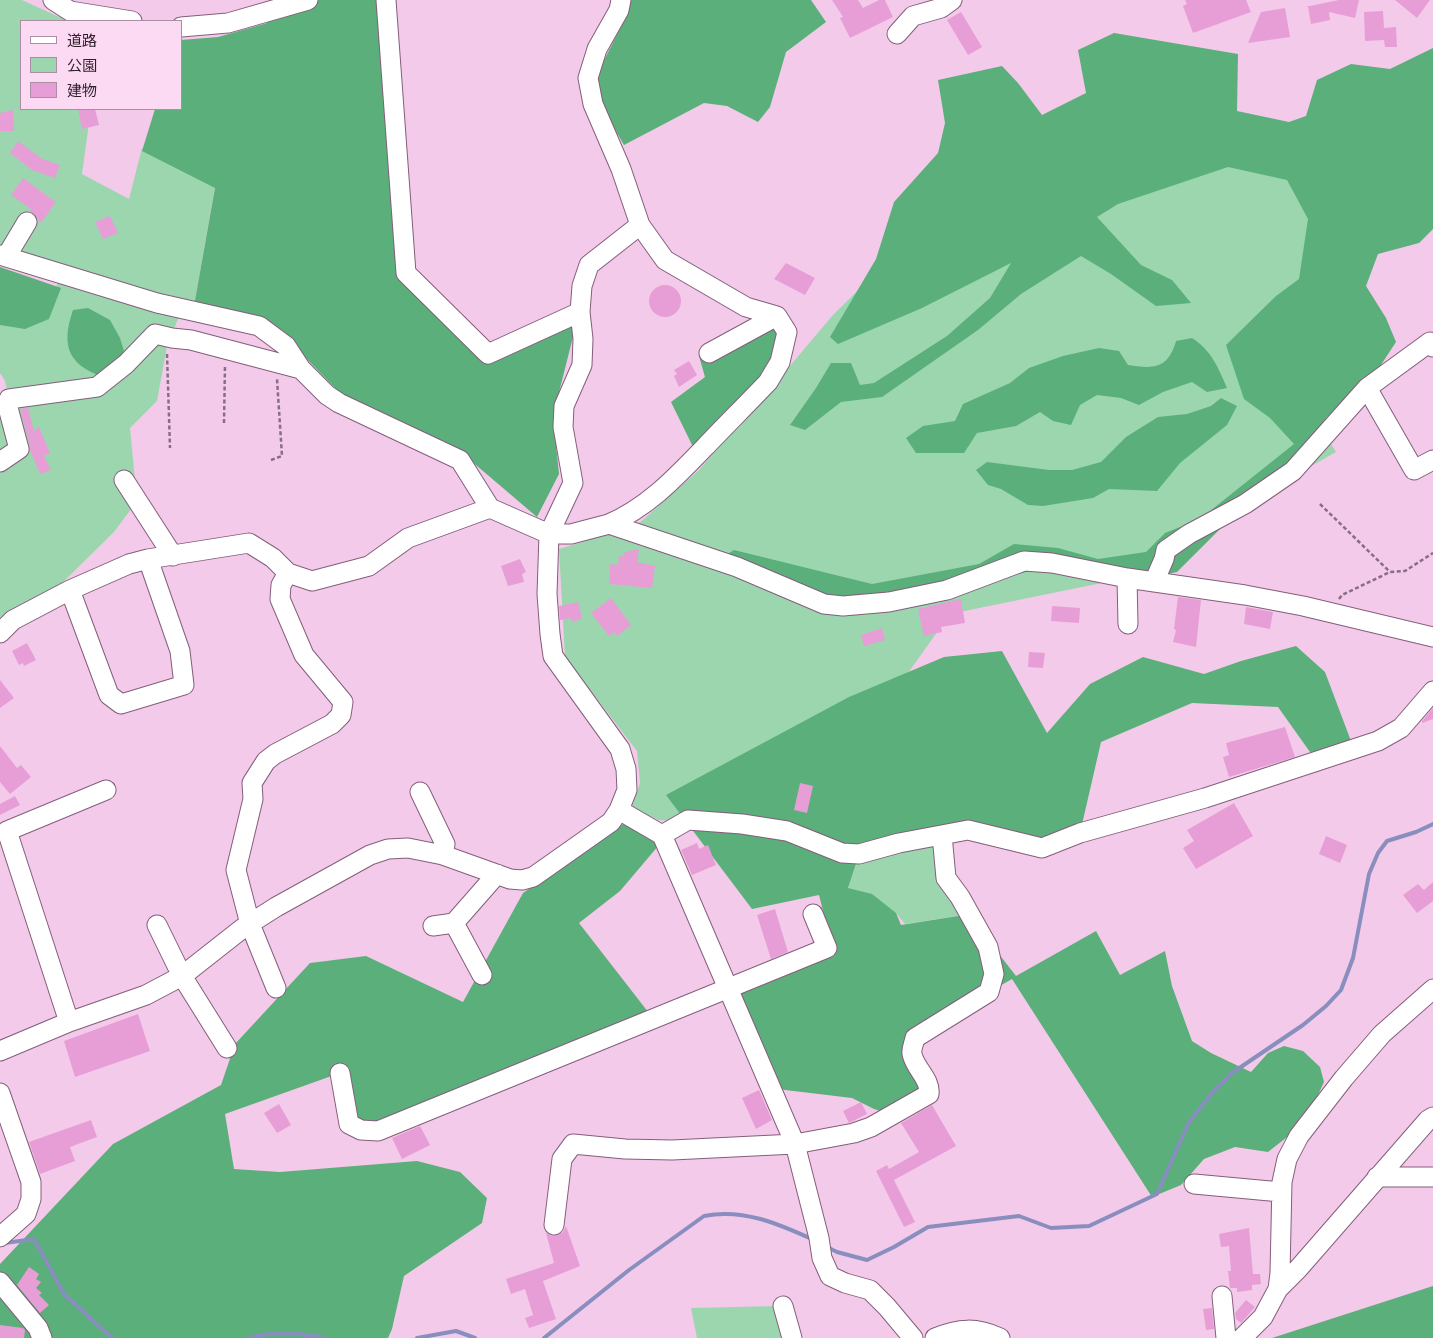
<!DOCTYPE html>
<meta charset="utf-8">
<style>
body{margin:0}
#map{position:relative;width:1433px;height:1338px;overflow:hidden;background:#f4caea;font-family:"IBM Plex Serif","Noto Sans JP",serif}
canvas{display:block}
.legend{position:absolute;left:20px;top:20px;width:162px;height:90px;box-sizing:border-box;background:#fddaf4;border:1px solid #aa8fa4;margin:0;padding:6px 9px;list-style:none;font-size:15px;color:#2e1f2b}
.legend li{display:flex;align-items:center;gap:10px;height:25px}
.legend b{width:25px;border:1px solid #aa8fa4}
</style>
<div id="map">
<canvas width="1433" height="1338"></canvas>
<ul class="legend">
<li><b style="height:6px;background:#fff"></b>道路</li>
<li><b style="height:14px;background:#9cd6af"></b>公園</li>
<li><b style="height:14px;background:#e79ed7"></b>建物</li>
</ul>
</div>
<script>
const context = document.querySelector('canvas').getContext('2d');
context.lineJoin = 'round';
function fillPath(path, color) {
  context.fillStyle = color;
  context.fill(path, 'evenodd');
}
function strokePath(path, color, width, dash) {
  context.strokeStyle = color;
  context.lineWidth = width;
  context.lineCap = dash ? 'butt' : 'round';
  context.setLineDash(dash || []);
  context.stroke(path);
}
fillPath(new Path2D(`
 M0,0H22L57,16L79,21H21V109H91L82,174L129,199L142,148L215,187L194,306L0,261Z
 M1276,127L1345,245L1294,384L1336,452L1231,512L1126,578L950,614L888,701L732,825L658,820L632,807L640,783L637,751L565,657L559,549L636,526L698,471L795,360L832,316L1000,150Z
 M58,280L182,309L167,346L157,401L130,428L137,501L114,532L55,590L0,618V394L3,393L9,398L5,381L0,373V323L49,319Z
 M922,845L940,847L971,914L905,924L896,913L848,889L856,854Z
 M778,1306L788,1338H697L691,1308Z`), '#9cd6af');
fillPath(new Path2D(`
 M272,0H378L399,273L485,360L576,325L553,416L559,474L537,517L463,454L342,395L296,348L194,306L215,188L142,151L155,109H181V40L218,37L267,23Z
 M629,0H811L826,22L786,52L770,107L758,122L727,106L704,103L624,145L600,104L598,72L626,17Z
 M1114,33L1238,54L1237,111L1289,122L1306,116L1317,80L1351,64L1390,69L1433,48V229L1419,243L1378,254L1366,286L1386,318L1396,342L1375,374L1327,417L1293,471L1245,504L1177,572L1149,578L1036,570L889,602L824,596L723,557L734,550L872,584L979,564L1014,544L1058,548L1098,559L1146,552L1165,533L1200,519L1294,444L1270,418L1244,399L1226,345L1276,296L1299,279L1308,219L1287,180L1228,167L1118,204L1097,217L1141,265L1172,280L1191,303L1156,306L1111,274L1081,256L1021,294L978,330L882,397L841,402L805,430L790,425L816,388L831,363H851L860,385L874,383L947,336L990,298L1011,263L922,308L838,344L830,337L876,259L894,202L938,153L945,123L938,80L1002,66L1018,83L1042,115L1086,93L1078,50Z
 M0,267L61,288L49,319L25,329L0,325Z
 M88,308L110,320L120,338L124,351L108,379C69,366 60,348 73,310Z
 M760,322L779,330V340L767,369L732,405L694,449L671,402L705,377L699,356Z
 M1192,338C1211,350 1218,367 1227,388L1207,392L1192,382L1163,392L1139,405L1121,398L1097,395L1080,405L1071,425L1053,421L1040,412L1016,426L977,433L964,453H916L906,438L923,426L955,421L963,404L1010,383L1029,368L1063,356L1099,348L1119,351L1128,365C1154,369 1168,369 1176,341Z
 M1221,398L1237,406L1227,425L1180,463L1157,491L1109,489L1093,498L1043,506L1028,505L1001,489L988,485L976,470L987,462L1049,470H1072L1101,462L1126,437L1158,417L1187,414L1211,406Z
 M1296,646L1325,672L1354,749L1310,752L1278,707L1192,703L1101,742L1080,833L1042,848L973,839L859,854L848,888L872,894L896,913L901,925L971,914L978,927L1016,976L1096,931L1120,975L1165,951L1172,986L1192,1041L1211,1053L1251,1072L1268,1053L1284,1046L1303,1051L1320,1067L1324,1082L1305,1123L1268,1152L1235,1147L1204,1159L1181,1185L1152,1197L1012,979L906,1040L931,1099L897,1116L874,1109L852,1098L777,1089L739,991L832,946L819,895L752,909L666,795L849,697L944,657L1002,651L1047,733L1090,684L1143,657L1204,674L1241,661Z
 M626,822L659,845L620,891L579,923L652,1017L357,1128L340,1073L225,1114L234,1169L280,1172L417,1161L460,1172L487,1198L482,1223L404,1276L392,1329L388,1338H0V1264L113,1144L221,1085L235,1044L310,963L366,956L463,1002L523,893Z
 M1433,1286V1338H1272Z`), '#5baf7a');
strokePath(new Path2D(`
 M5,1243L34,1239L64,1294L112,1338
 M827,1247L837,1252L867,1260L894,1247L928,1227L1019,1216L1051,1228L1089,1226L1157,1194L1189,1122L1213,1092L1232,1073L1303,1025L1326,1006L1341,990L1353,958L1369,874L1378,853L1387,841L1416,832L1433,824
 M249,1338C272,1331 301,1333 325,1338
 M417,1338L456,1331L475,1338
 M544,1338L629,1270L704,1216C743,1208 779,1224 814,1240`), '#888ebd', 4);
fillPath(new Path2D(`
 M832,0H858L863,8L879,0H885L893,17L850,38L840,18L843,17Z
 M1185,0H1246L1251,12L1193,33L1183,6L1187,4Z
 M1339,0H1359L1355,18L1329,12L1330,20L1311,24L1308,7H1305Z
 M1395,0H1430L1417,18Z
 M1285,8L1290,37L1248,43L1261,12Z
 M1383,11L1384,28L1396,27L1397,47H1385L1384,40L1365,41L1364,12Z
 M961,12L982,47L968,55L947,20Z
 M78,109H95L99,125L82,129Z
 M13,110L14,131H0V113Z
 M18,141L42,159L60,165L55,178L32,170L10,153Z
 M23,178L56,202L41,223L33,213L29,211L31,209L11,195Z
 M110,216L118,233L103,239L95,222Z
 M786,263L815,278L805,295L774,279Z
 M649 301a16 16 0 1 1 32 0a16 16 0 1 1-32 0Z
 M689,361L697,375L679,387L674,376L677,374L674,370Z
 M28,408L34,431L39,427L50,453L44,456L51,470L40,474L30,450V446L20,409Z
 M639,549L637,562L655,566L652,588L609,584L610,564L618,565L619,556H624L625,552Z
 M520,559L526,572L522,574L524,582L508,586L501,566Z
 M1178,597L1201,600L1196,647L1173,642L1176,630L1174,629Z
 M611,598L631,625L617,636L614,632L609,636L591,613Z
 M961,599L965,623L941,627L942,632L924,636L918,609Z
 M578,602L582,619L572,622L571,618L560,620L559,606Z
 M1052,606L1080,608L1079,623L1051,621Z
 M1246,607L1273,612L1270,629L1244,624Z
 M882,628L885,640L864,646L861,635Z
 M27,643L36,660L24,666L23,663L19,665L12,651Z
 M1029,652L1045,653L1043,668L1028,667Z
 M0,680L14,698L0,708Z
 M1433,708V719L1422,723V721Z
 M1285,727L1295,757L1229,777L1223,757L1229,755L1226,743Z
 M0,746L17,768L21,765L31,777L10,794L0,782Z
 M800,783L813,786L807,813L794,810Z
 M15,796L20,805L0,815V804Z
 M1234,803L1253,836L1196,869L1183,848L1194,841L1187,830Z
 M1326,836L1347,845L1340,863L1319,854Z
 M697,843L699,849L708,845L716,865L692,875L681,850Z
 M1433,882V901L1417,913L1403,895L1418,884L1424,890Z
 M775,909L788,952L771,959L757,915Z
 M138,1014L150,1051L75,1077L64,1041Z
 M759,1090L772,1120L756,1129L742,1098Z
 M861,1102L867,1114L849,1123L843,1111Z
 M279,1104L291,1125L277,1133L264,1113Z
 M932,1105L956,1146L894,1180L915,1222L904,1227L876,1171L887,1165L889,1169L919,1152L901,1123Z
 M91,1120L97,1137L70,1147L75,1161L40,1174L29,1142Z
 M420,1126L430,1145L402,1159L392,1138Z
 M566,1226L580,1266L543,1281L556,1319L529,1328L525,1318L533,1315L525,1289L511,1294L506,1279L554,1263L546,1233L552,1236L558,1235L563,1232Z
 M1249,1228L1253,1274H1260L1261,1284L1252,1285V1290L1237,1292V1288H1230L1228,1271H1231L1229,1246L1221,1247L1219,1234Z
 M29,1267L39,1274L36,1279L41,1282L36,1288L42,1293L39,1295L49,1305L40,1313L17,1285Z
 M1246,1300L1255,1307L1241,1323L1236,1319L1235,1313Z
 M1212,1308L1214,1329L1206,1330L1203,1309Z
 M0,1325L23,1328L25,1330L24,1338H0Z`), '#e79ed7');
const minor = new Path2D(`
 M53,0L70,11L132,21
 M386,0L406,273L488,354L580,312L582,286L589,265L640,225
 M181,27L228,23L308,0
 M897,34L913,16L941,8L952,0
 M0,255L157,303L259,326L286,346L301,369L327,395L339,403L460,460L490,508L549,534H571L609,524L737,567L824,604L843,606L889,602L947,590L1024,561L1052,563L1127,578L1245,595L1303,606L1433,637
 M6,257L27,222
 M1433,347L1430,342L1367,388L1414,470L1433,460
 M709,353L777,316
 M0,462L19,449L7,404L9,399L97,387L126,364L155,334L172,338L191,340L301,369
 M124,480L173,556
 M609,524C648,507 675,478 704,448C725,426 747,404 768,382L780,362L787,332L777,316L746,307L665,260L640,225L621,169L593,104L588,78L597,49L619,10L621,0
 M1127,578L1128,624
 M1154,582L1164,559L1166,550L1189,534L1245,504L1293,471L1367,388
 M70,590L109,695L121,704L184,685L180,651L148,559
 M0,633L13,620L70,590L129,564L148,559L249,543L273,558L288,573L312,581L369,566L408,538L490,508
 M420,792L445,844L443,855
 M619,810L662,835L795,1144L819,1238L822,1258L830,1276L845,1283L870,1290L887,1307L913,1338
 M662,835L688,820L742,824L787,831L842,853L859,854L899,843L968,830L1042,848L1080,833L1205,798L1378,741L1401,728L1433,691
 M454,923L482,975
 M157,925L182,976L227,1048
 M433,926L454,923L497,874
 M276,988L250,924L236,870L253,799L252,783L266,761L275,754L332,724L341,715L343,702L304,655L280,599L281,585L288,573
 M69,1022L7,831L106,790
 M0,1051L69,1022L146,995L182,976L243,928L276,907L370,855L388,849L408,848L443,855L510,879L522,880L533,877L611,822L619,810L627,790L626,769L620,749L553,656L550,634L547,594L549,534L573,483L563,427L564,406L582,365L583,339L580,312
 M340,1073L349,1124L361,1130L378,1131L827,948L813,914
 M0,1093L31,1182V1199L26,1214L0,1237
 M1377,1177H1433
 M1194,1184L1281,1192
 M554,1225L562,1159L573,1144L625,1149L672,1150L795,1144L854,1133L871,1127L929,1094C931,1079 915,1069 912,1054C911,1049 914,1043 915,1038L989,992L994,974L988,947L960,897L946,878L942,835
 M0,1282L38,1328L42,1338
 M1278,1289L1298,1269L1428,1120L1433,1117
 M1222,1296L1226,1338
 M783,1306L792,1338
 M935,1338C959,1328 976,1327 1000,1338
 M1242,1338L1263,1317L1278,1289L1280,1273L1282,1182L1287,1159L1299,1136L1344,1078L1382,1034L1433,989`);
strokePath(minor, '#835e7b', 21);
strokePath(new Path2D(`
 M167,354L170,448
 M224,423L225,365
 M271,460L282,456L277,379
 M1320,504L1390,572
 M1339,599L1342,595L1390,572L1405,571L1433,553`), '#896e83', 2.5, [4, 2.5]);
strokePath(minor, '#fff', 19);
</script>
